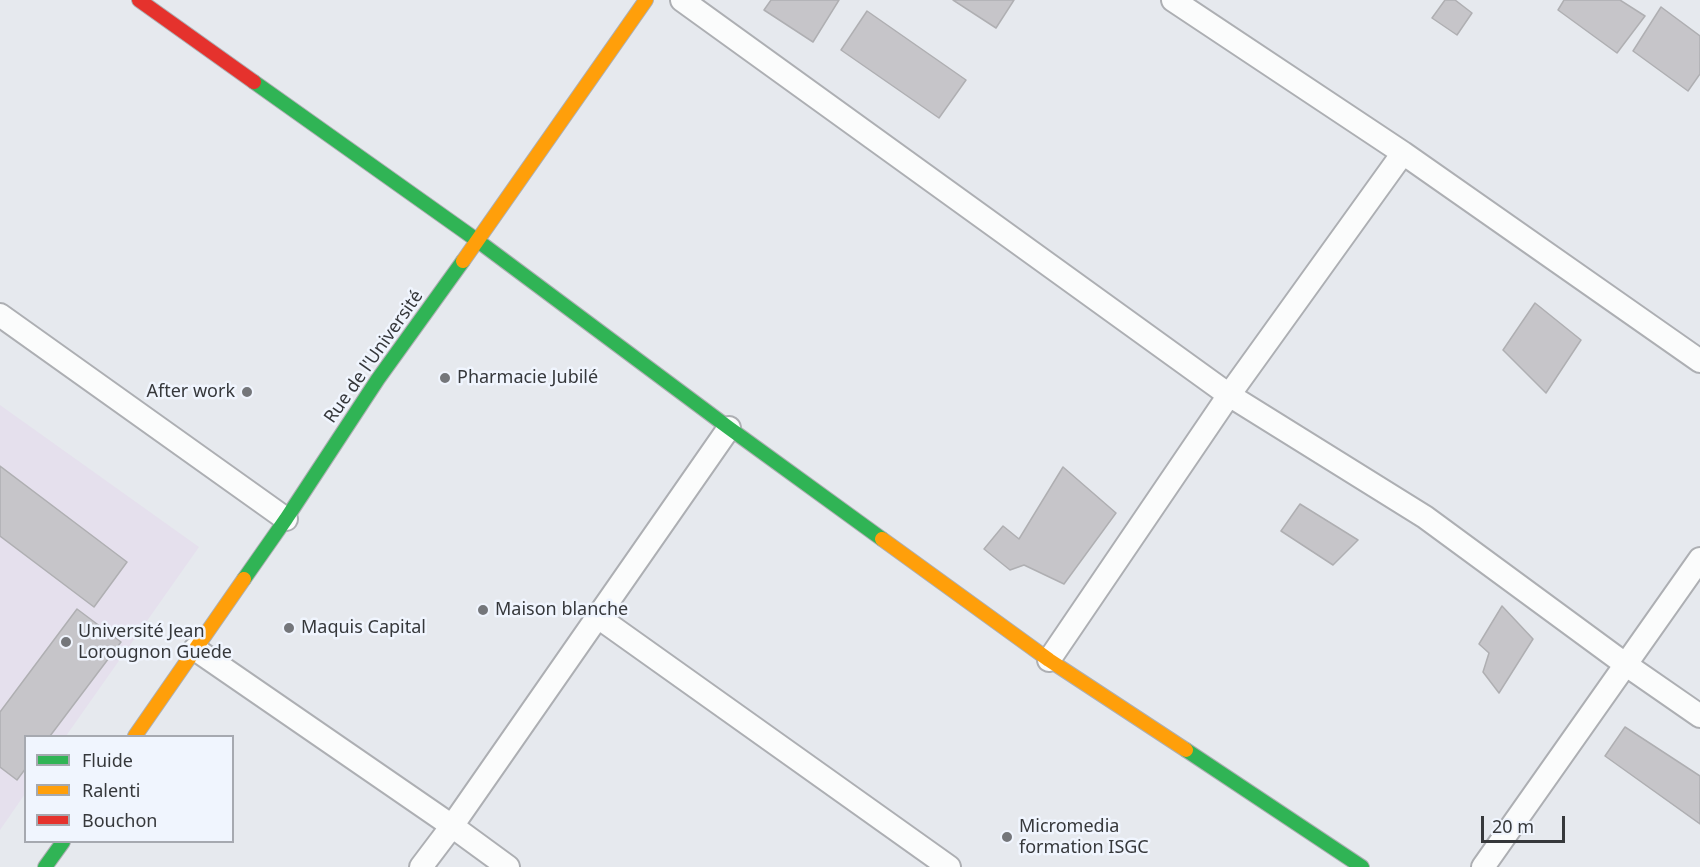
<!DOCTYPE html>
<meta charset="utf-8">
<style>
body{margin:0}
#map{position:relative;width:1700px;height:867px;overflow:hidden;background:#e6e9ee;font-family:"Noto Sans",sans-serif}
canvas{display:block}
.legend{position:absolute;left:24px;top:735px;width:210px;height:108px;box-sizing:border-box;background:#f0f5fe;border:2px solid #a6a9b0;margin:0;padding:8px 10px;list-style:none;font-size:18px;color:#36383b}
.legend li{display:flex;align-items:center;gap:12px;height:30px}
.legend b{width:30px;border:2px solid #a6a9b0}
.scale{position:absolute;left:1481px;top:816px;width:84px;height:27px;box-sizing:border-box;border:3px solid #36383b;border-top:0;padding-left:8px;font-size:18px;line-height:21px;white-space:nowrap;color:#36383b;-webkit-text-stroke:4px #f0f5fe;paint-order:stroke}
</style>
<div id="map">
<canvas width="1700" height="867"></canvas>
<ul class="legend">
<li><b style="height:8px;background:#30b455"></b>Fluide</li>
<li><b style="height:8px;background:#ff9f0a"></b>Ralenti</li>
<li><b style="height:8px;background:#e5322d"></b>Bouchon</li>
</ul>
<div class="scale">20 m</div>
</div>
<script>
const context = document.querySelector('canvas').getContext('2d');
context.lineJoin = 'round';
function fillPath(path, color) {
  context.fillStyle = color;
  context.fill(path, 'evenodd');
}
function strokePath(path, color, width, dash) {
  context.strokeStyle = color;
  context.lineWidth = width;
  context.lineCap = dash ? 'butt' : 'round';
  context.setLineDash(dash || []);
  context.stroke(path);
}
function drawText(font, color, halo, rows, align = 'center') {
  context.font = font + ' "Noto Sans",sans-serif';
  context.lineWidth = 5;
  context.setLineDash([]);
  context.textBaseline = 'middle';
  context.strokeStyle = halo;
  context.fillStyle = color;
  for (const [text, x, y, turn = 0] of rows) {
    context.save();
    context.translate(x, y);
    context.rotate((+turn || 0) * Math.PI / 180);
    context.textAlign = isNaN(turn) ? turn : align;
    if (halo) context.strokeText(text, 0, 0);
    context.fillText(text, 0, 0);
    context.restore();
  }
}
fillPath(new Path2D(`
 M0,405L199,547L66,736H26L25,794L0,830Z`), '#e5e0ed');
const building = new Path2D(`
 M771,0H839L813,42L764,10Z
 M953,0H1014L996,28Z
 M1445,0H1455L1472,13L1457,35L1432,18Z
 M1564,0H1620L1645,16L1617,53L1558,10Z
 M1661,7L1700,36V74L1688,91L1633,51Z
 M867,11L966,80L939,118L841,50Z
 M1535,303L1581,340L1546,393L1503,350Z
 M0,466L127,562L94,607L0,536Z
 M1063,467L1116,513L1064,584L1024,565L1010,570L984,549L1003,526L1019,539Z
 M1300,504L1358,540L1333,565L1281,531Z
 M1502,606L1533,639L1499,693L1483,672L1489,653L1479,644Z
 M77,609L121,642L50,736H26V768L17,780L0,767V712Z
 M1625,727L1700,776V824L1605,756Z`);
fillPath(building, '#c6c5c9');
strokePath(building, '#afafb2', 1.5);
const street = new Path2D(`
 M682,0L1229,395L1425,517L1625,664L1700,716
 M1173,0L1403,153L1700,361
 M0,315L286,519
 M598,617L949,867
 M195,649L452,826L508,867
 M1049,660L1229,395L1403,153
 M421,867L452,826L729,428
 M1483,867L1700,559`);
const fast = new Path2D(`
 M254,82L478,241L729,428L882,539
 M244,579L286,519L378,379L463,261
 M1186,750L1362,867
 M45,867L63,842`);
const slow = new Path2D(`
 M463,261L646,0
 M882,539L1049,660L1186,750
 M135,736L244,579`);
const jam = new Path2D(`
 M139,0L254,82`);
strokePath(street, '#adafb3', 26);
strokePath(fast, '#adafb3', 16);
strokePath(slow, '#adafb3', 16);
strokePath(jam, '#adafb3', 16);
strokePath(street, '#fbfcfc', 22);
strokePath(fast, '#30b455', 14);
strokePath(slow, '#ff9f0a', 14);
strokePath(jam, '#e5322d', 14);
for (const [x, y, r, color] of [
 [445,378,6,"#74767a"],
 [247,392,6,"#74767a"],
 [483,610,6,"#74767a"],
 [289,628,6,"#74767a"],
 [66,642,6,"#74767a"],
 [1007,837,6,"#74767a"]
]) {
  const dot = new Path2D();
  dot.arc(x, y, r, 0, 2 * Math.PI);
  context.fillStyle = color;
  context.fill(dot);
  strokePath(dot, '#f0f5fe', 2);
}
drawText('18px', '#36383b', '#f0f5fe', [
 ["Rue de l'Université",374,357,-55]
]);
drawText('18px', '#36383b', '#f0f5fe', [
 ["Pharmacie Jubilé",457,378],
 ["After work",235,392,"right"],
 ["Maison blanche",495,610],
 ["Maquis Capital",301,628],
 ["Université Jean",78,632],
 ["Lorougnon Guede",78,653],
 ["Micromedia",1019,827],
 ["formation ISGC",1019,848]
], 'left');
</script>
